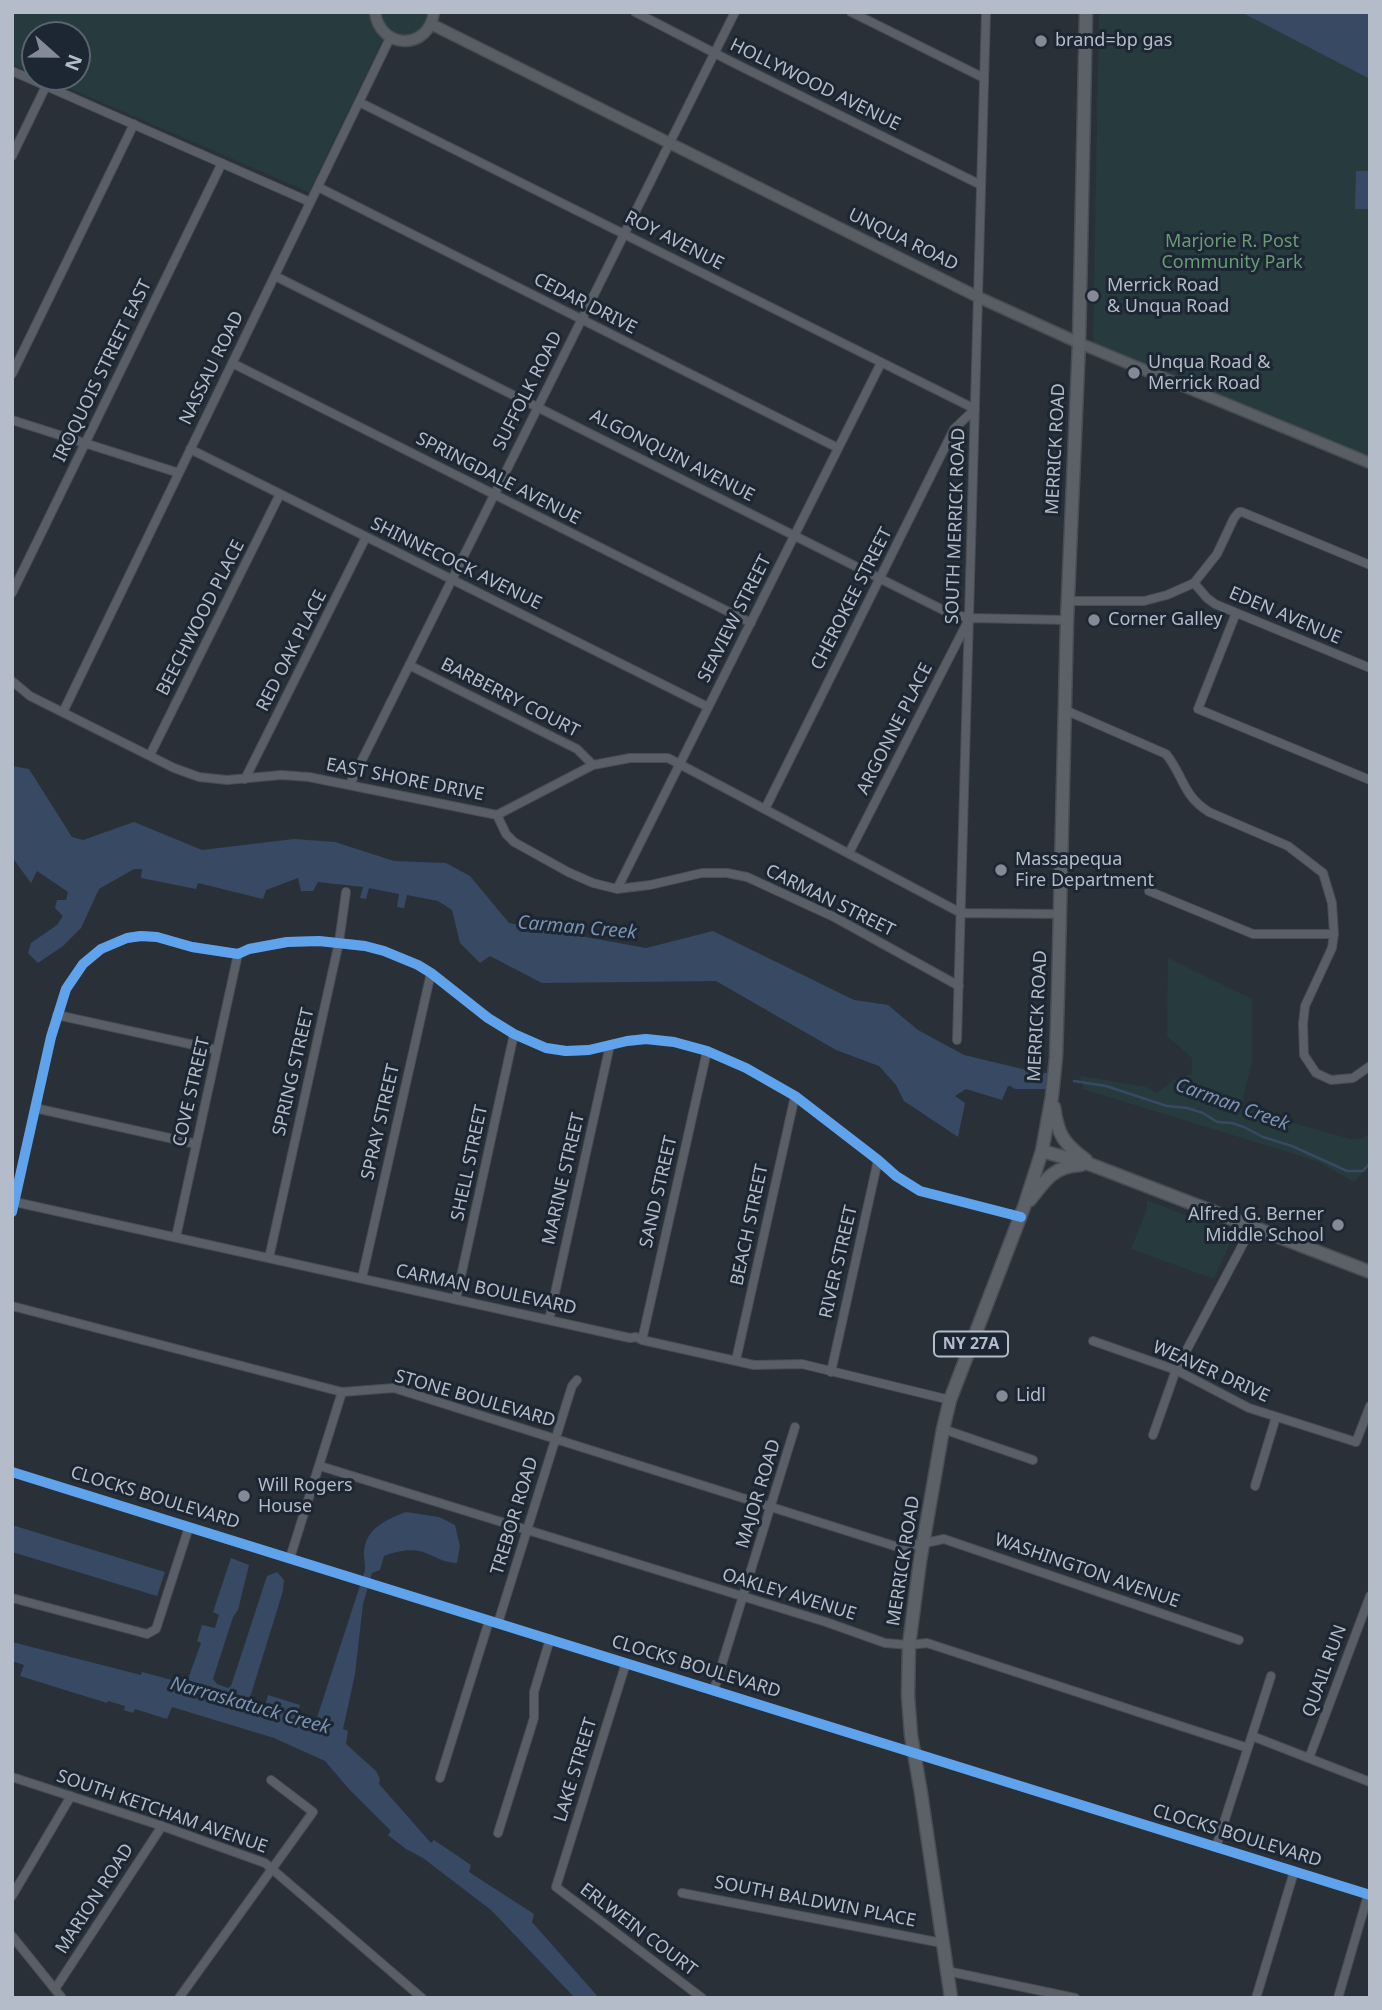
<!DOCTYPE html>
<style>
body{margin:0}
#map{position:relative;width:1382px;height:2010px;overflow:hidden;background:#2a3038;font-family:"Noto Sans",sans-serif}
canvas{display:block}
.frame{position:absolute;inset:0;border:14px solid #b4bcc9;pointer-events:none}
.north{position:absolute;left:21px;top:21px;width:70px;height:70px;box-sizing:border-box;background:#1d2633;border:2px solid #59626f;border-radius:50%;rotate:111deg;font-size:19px;font-weight:700;line-height:28px;text-align:center;color:#b4bcc9}
.north::after{content:'';display:block;margin:auto;width:24px;height:32px;background:#848b96;clip-path:polygon(50% 0,100% 100%,50% 72%,0 100%)}
</style>
<div id="map">
<canvas width="1382" height="2010"></canvas>
<div class="frame"></div>
<div class="north">N</div>
</div>
<script>
const context = document.querySelector('canvas').getContext('2d');
context.lineJoin = 'round';
function fillPath(path, color) {
  context.fillStyle = color;
  context.fill(path, 'evenodd');
}
function strokePath(path, color, width, dash) {
  context.strokeStyle = color;
  context.lineWidth = width;
  context.lineCap = dash ? 'butt' : 'round';
  context.setLineDash(dash || []);
  context.stroke(path);
}
function drawText(font, color, halo, rows, align = 'center') {
  context.font = font + ' "Noto Sans",sans-serif';
  context.lineWidth = 6;
  context.setLineDash([]);
  context.textBaseline = 'middle';
  context.strokeStyle = halo;
  context.fillStyle = color;
  for (const [text, x, y, turn = 0] of rows) {
    context.save();
    context.translate(x, y);
    context.rotate((+turn || 0) * Math.PI / 180);
    context.textAlign = isNaN(turn) ? turn : align;
    if (halo) context.strokeText(text, 0, 0);
    context.fillText(text, 0, 0);
    context.restore();
  }
}
fillPath(new Path2D(`
 M12,12H433L414,38L386,33L309,192L43,77H77V35H35V74L12,64Z
 M1099,12H1370V459L1093,346Z
 M1168,958L1252,999V1062L1245,1090L1242,1108L1350,1139H1363L1370,1132V1164L1354,1182L1317,1161L1083,1089L1080,1076L1146,1087L1157,1093L1175,1079L1192,1074V1058L1167,1036Z
 M1147,1200L1231,1233L1233,1237L1214,1279L1131,1249L1147,1209Z`), '#273a3e');
fillPath(new Path2D(`
 M1241,12H1370V79Z
 M1356,171H1370V209H1355Z
 M12,766L29,769L72,837L83,840L134,822L202,850L294,839L335,842L394,861L446,863L470,876L509,923L646,948L713,931L854,1000L888,1005L918,1030L964,1055L1039,1073L1037,1087L1008,1086L1002,1100L966,1089L955,1096L965,1103L958,1137L904,1101L896,1085L879,1066L836,1050L716,981L542,983L490,956L480,963L460,943L452,910L438,901L407,895L404,908L397,907L399,894L369,888L366,899L360,898L363,887L318,882L313,891H301L298,878L266,890L263,899L198,883L196,889L141,878L142,869H134L99,889L81,928L63,946L38,963L28,953L31,943L57,925L63,916L55,908L57,900H66L68,892L37,871L31,883L12,857L14,848Z
 M406,1512L439,1517L455,1525L460,1546L457,1563C439,1562 433,1554 419,1551C408,1549 394,1552 384,1556L380,1570L372,1573L363,1604L355,1674L343,1729L348,1731L346,1744L376,1771L380,1779L379,1784L431,1843L434,1840L471,1865L469,1872L534,1914L532,1922L599,1998H575L491,1910L423,1858L406,1849L388,1835L391,1831L349,1789L325,1761L274,1738L172,1707L167,1719L135,1709L133,1713L124,1710L125,1706L108,1701L107,1703L20,1676L24,1665L12,1661V1642L141,1675L142,1672L183,1683L188,1679L201,1643L197,1641L202,1625L215,1628L219,1615L213,1612L231,1558L249,1565L238,1610L233,1617L213,1679L217,1684L228,1688L231,1686L267,1576L277,1572L284,1580L283,1591L248,1704L264,1709L268,1695L300,1705L295,1721L314,1727L365,1570C365,1564 364,1558 364,1553C365,1528 386,1520 406,1512Z
 M12,1525L165,1572L157,1596L12,1552Z`), '#384963');
strokePath(new Path2D(`
 M1074,1081L1106,1086L1167,1106L1187,1108L1203,1113L1217,1122L1232,1123L1244,1127L1263,1137L1292,1146L1347,1171H1363L1370,1163`), '#384963', 2.5);
strokePath(new Path2D(`
 M1017,1081H1046`), '#384963', 16);
const street = new Path2D(`
 M635,12L732,62L981,185
 M851,12L984,78
 M12,71L310,202
 M359,102L975,409L954,429L765,809
 M12,156L46,86
 M318,187L838,448
 M275,276L949,613L969,618L1067,620
 M232,363L751,623
 M12,374L134,124
 M12,420L179,473
 M190,449L708,707
 M1194,583L1207,598L1215,604L1370,668
 M12,593L222,163
 M1068,601H1144L1167,595L1194,583L1217,554L1234,518L1239,512H1242L1370,565
 M1236,613L1198,709L1370,780
 M409,665L577,749L593,765
 M12,681L30,696L174,768L199,777L227,780L281,775L309,777L497,815L593,765L630,758H668L961,913L1060,914
 M1065,710L1166,754C1184,776 1182,795 1209,812L1288,846L1323,873L1332,903L1334,934L1332,948L1305,1006L1303,1024L1304,1055L1316,1073L1331,1080L1353,1078L1370,1066
 M63,712L390,38
 M150,755L280,494
 M245,779L366,537
 M350,784L735,12
 M497,815L506,834L514,842L568,872L593,883L617,889L650,885L702,873H727L747,877L834,917L959,986
 M849,853L968,621
 M617,889L881,363
 M1149,891L1253,934H1334
 M57,1015L217,1050
 M957,1040L986,12
 M35,1108L196,1144
 M15,1202L630,1338L636,1337L642,1340L754,1365L802,1364L950,1400
 M12,1212L51,1037L66,989L83,964L101,949L127,938L141,936L157,937L192,947L238,954L249,949L287,942L319,941L365,946L384,951L418,965L431,973L488,1018L514,1034L546,1048L566,1051L589,1050L627,1041L646,1039L674,1042L707,1051L746,1068L795,1096L878,1160L896,1176L920,1191L1021,1217
 M176,1237L238,954
 M269,1258L339,942L346,892
 M362,1278L431,973
 M456,1299L514,1034
 M12,1306L342,1392L394,1388L901,1548L944,1539L1239,1640
 M549,1320L610,1045
 M642,1340L707,1051
 M1093,1341L1176,1370L1249,1408L1356,1442L1370,1406
 M736,1360L795,1096
 M831,1372L878,1160
 M943,1429L1033,1460
 M1153,1435L1176,1370L1252,1227
 M320,1466L826,1622L885,1643L909,1645L927,1643L1248,1748
 M12,1472L1370,1895
 M1255,1486L1276,1417
 M290,1558L342,1392
 M12,1598L147,1634L156,1629L189,1527
 M498,1623L572,1386L577,1380
 M626,1663L556,1887L702,1998
 M714,1690L795,1427
 M1252,1736L1370,1782
 M1309,1758L1370,1596
 M12,1777L162,1826L265,1863L422,1998
 M440,1778L489,1621
 M498,1833L534,1718V1692L550,1639
 M1216,1847L1271,1676
 M682,1893L942,1943
 M12,1896L71,1796
 M12,1936L62,1998
 M947,1971L1075,1998
 M55,1989L162,1826
 M179,1998L313,1812L271,1780
 M1256,1998L1294,1872
 M1338,1998L1368,1895`);
const secondary = new Path2D(`
 M375,12C380,50 429,51 434,12
 M431,24L978,297L1079,343L1370,463`);
const primary = new Path2D(`
 M1054,1107C1058,1135 1063,1143 1086,1160
 M1042,1151L1092,1165L1370,1272
 M1030,1200C1045,1180 1054,1166 1081,1165
 M951,1998L921,1793L911,1735L908,1696L909,1645L920,1561L943,1429L950,1400L1024,1207L1042,1151L1052,1096L1056,1057L1058,992L1067,620L1079,343L1086,12`);
strokePath(street, '#484c53', 10);
strokePath(secondary, '#484c53', 13);
strokePath(primary, '#484c55', 15);
strokePath(street, '#5a5e66', 8);
strokePath(secondary, '#595d64', 10);
strokePath(primary, '#5c6168', 12);
strokePath(new Path2D(`
 M12,1212L51,1037L66,989L83,964L101,949L127,938L141,936L157,937L192,947L238,954L249,949L287,942L319,941L365,946L384,951L418,965L431,973L488,1018L514,1034L546,1048L566,1051L589,1050L627,1041L646,1039L674,1042L707,1051L746,1068L795,1096L878,1160L896,1176L920,1191L1021,1217
 M12,1472L1370,1895`), '#60a3ed', 10);
for (const [x, y, r, color] of [
 [1041,41,7,"#848b96"],
 [1093,296,7,"#848b96"],
 [1134,373,7,"#848b96"],
 [1094,620,7,"#848b96"],
 [1001,870,7,"#848b96"],
 [1338,1225,7,"#848b96"],
 [1002,1396,7,"#848b96"],
 [244,1496,7,"#848b96"]
]) {
  const dot = new Path2D();
  dot.arc(x, y, r, 0, 2 * Math.PI);
  context.fillStyle = color;
  context.fill(dot);
  strokePath(dot, '#1d2633', 2.5);
}
for (const [x, y, w] of [
 [971,1344,74]
]) {
  const box = new Path2D();
  box.roundRect(x - w / 2, y - 12.5, w, 25, 5);
  context.fillStyle = '#1d2633';
  context.fill(box);
  strokePath(box, '#b4bcc9', 2);
}
drawText('bold 16px', '#b4bcc9', null, [
 ["NY 27A",971,1344]
]);
drawText('18px', '#b4bcc9', '#1d2633', [
 ["brand=bp gas",1055,41],
 ["Merrick Road",1107,286],
 ["& Unqua Road",1107,307],
 ["Unqua Road &",1148,363],
 ["Merrick Road",1148,384],
 ["Corner Galley",1108,620],
 ["Massapequa",1015,860],
 ["Fire Department",1015,881],
 ["Alfred G. Berner",1324,1215,"right"],
 ["Middle School",1324,1236,"right"],
 ["Lidl",1016,1396],
 ["Will Rogers",258,1486],
 ["House",258,1507]
], 'left');
drawText('18px', '#b4bcc9', '#1d2633', [
 ["HOLLYWOOD AVENUE",815,85,26],
 ["UNQUA ROAD",903,240,26],
 ["ROY AVENUE",674,241,27],
 ["CEDAR DRIVE",585,304,27],
 ["NASSAU ROAD",212,368,-64],
 ["IROQUOIS STREET EAST",103,371,-64],
 ["SUFFOLK ROAD",528,391,-63],
 ["MERRICK ROAD",1056,449,-87],
 ["ALGONQUIN AVENUE",672,456,27],
 ["SPRINGDALE AVENUE",498,479,27],
 ["SOUTH MERRICK ROAD",956,526,-88],
 ["SHINNECOCK AVENUE",456,564,26],
 ["CHEROKEE STREET",852,599,-63],
 ["EDEN AVENUE",1285,616,23],
 ["BEECHWOOD PLACE",201,618,-63],
 ["SEAVIEW STREET",735,619,-63],
 ["RED OAK PLACE",292,651,-63],
 ["BARBERRY COURT",510,698,27],
 ["ARGONNE PLACE",895,729,-63],
 ["EAST SHORE DRIVE",405,780,11],
 ["CARMAN STREET",830,901,26],
 ["MERRICK ROAD",1038,1016,-87],
 ["SPRING STREET",294,1072,-77],
 ["COVE STREET",192,1092,-77],
 ["SPRAY STREET",381,1122,-77],
 ["SHELL STREET",470,1163,-78],
 ["MARINE STREET",564,1179,-77],
 ["SAND STREET",659,1192,-77],
 ["BEACH STREET",750,1225,-78],
 ["RIVER STREET",839,1262,-77],
 ["CARMAN BOULEVARD",486,1290,12],
 ["WEAVER DRIVE",1211,1372,24],
 ["STONE BOULEVARD",475,1399,16],
 ["MAJOR ROAD",759,1494,-73],
 ["CLOCKS BOULEVARD",155,1498,17],
 ["TREBOR ROAD",515,1516,-73],
 ["MERRICK ROAD",904,1561,-81],
 ["WASHINGTON AVENUE",1087,1571,19],
 ["OAKLEY AVENUE",789,1595,17],
 ["CLOCKS BOULEVARD",696,1667,17],
 ["QUAIL RUN",1325,1671,-70],
 ["LAKE STREET",576,1770,-73],
 ["SOUTH KETCHAM AVENUE",162,1812,19],
 ["CLOCKS BOULEVARD",1237,1836,17],
 ["MARION ROAD",95,1899,-57],
 ["SOUTH BALDWIN PLACE",815,1902,11],
 ["ERLWEIN COURT",638,1930,37]
]);
drawText('18px', '#6b9a76', '#1d2633', [
 ["Marjorie R. Post",1232,242],
 ["Community Park",1232,263]
]);
drawText('italic 19px', '#7c92b1', '#1d2633', [
 ["Carman Creek",577,928,5],
 ["Carman Creek",1232,1105,20],
 ["Narraskatuck Creek",250,1706,16]
]);
</script>
